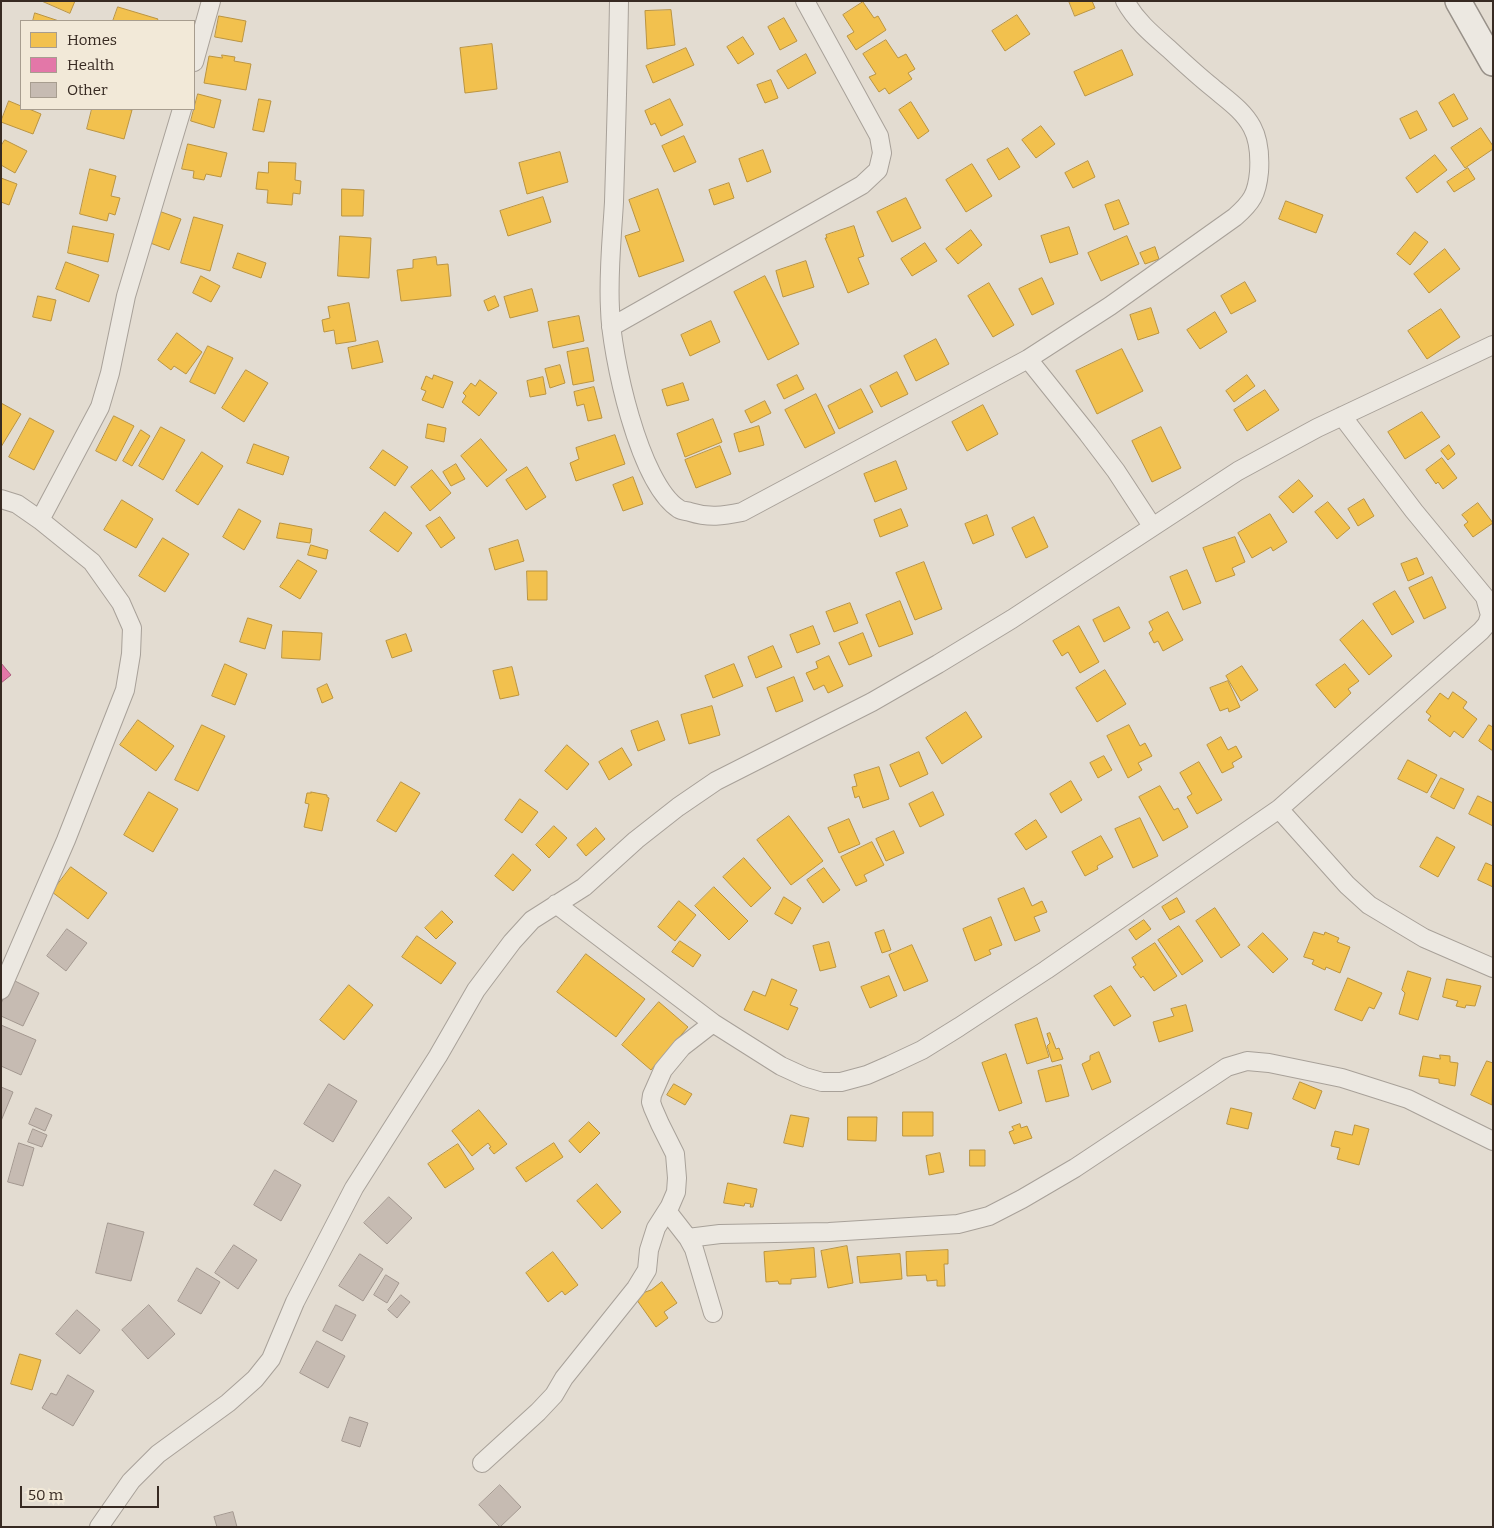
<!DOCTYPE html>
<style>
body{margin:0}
#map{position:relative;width:1494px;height:1528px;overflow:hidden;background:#e3dcd1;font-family:Bitter,serif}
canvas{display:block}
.frame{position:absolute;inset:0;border:2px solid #372a22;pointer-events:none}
.legend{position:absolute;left:20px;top:20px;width:175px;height:90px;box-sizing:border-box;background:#f2e9d8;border:1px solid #a79d8f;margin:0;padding:6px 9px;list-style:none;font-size:15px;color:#372a22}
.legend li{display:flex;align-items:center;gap:10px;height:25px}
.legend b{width:25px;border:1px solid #a79d8f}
.scale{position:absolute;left:20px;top:1486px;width:139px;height:22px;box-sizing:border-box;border:2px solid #372a22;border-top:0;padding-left:6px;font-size:15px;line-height:18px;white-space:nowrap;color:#372a22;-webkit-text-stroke:4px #f2e9d8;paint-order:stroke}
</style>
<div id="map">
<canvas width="1494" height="1528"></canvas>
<div class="frame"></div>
<ul class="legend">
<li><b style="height:14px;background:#f2c14e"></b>Homes</li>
<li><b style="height:14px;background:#e377a8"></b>Health</li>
<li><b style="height:14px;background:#c6bbb2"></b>Other</li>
</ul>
<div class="scale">50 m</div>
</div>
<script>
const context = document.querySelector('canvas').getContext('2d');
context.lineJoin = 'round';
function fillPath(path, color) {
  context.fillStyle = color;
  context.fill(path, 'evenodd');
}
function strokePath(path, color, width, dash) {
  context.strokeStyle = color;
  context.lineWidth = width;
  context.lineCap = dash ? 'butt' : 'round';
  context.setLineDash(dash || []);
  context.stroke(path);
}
const homes = new Path2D(`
 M42,1H75L70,13Z
 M1069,1H1092L1095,8L1075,16Z
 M863,2L874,18L878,16L886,30L856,50L847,36L854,32L843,15Z
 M118,7L158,19L157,21H113Z
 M671,10L675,45L647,49L645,11Z
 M35,13L59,21H33Z
 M1017,15L1030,34L1005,51L992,31Z
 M219,16L246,21L242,42L215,37Z
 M784,18L797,41L780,50L768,27Z
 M743,37L754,54L738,64L727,47Z
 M886,40L898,58L906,54L915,69L908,73L912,79L889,94L885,88L879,92L869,77L876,74L863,54Z
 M492,44L497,89L465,93L460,48Z
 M686,48L694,65L653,83L646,66Z
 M1122,50L1133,75L1085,96L1074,72Z
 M806,54L816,73L788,89L777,71Z
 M222,55L235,57L234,61L251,64L246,90L204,83L209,56L222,58Z
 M771,80L778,98L765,103L757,85Z
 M198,94L221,100L214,128L191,121Z
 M1454,94L1468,119L1453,127L1439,103Z
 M259,99L271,101L264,132L253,130Z
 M670,99L683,125L661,136L655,123L651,125L645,111Z
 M9,101L21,106V109H29L41,114L33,134L1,122Z
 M911,102L929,131L918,139L899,110Z
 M92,109H126L132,110L124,139L87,129Z
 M1417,111L1427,130L1410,139L1400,119Z
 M1041,126L1055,144L1036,158L1022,140Z
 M1481,128L1493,146V149L1465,168L1451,148Z
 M684,136L696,162L674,172L662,146Z
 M5,140L27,151L15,173L1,165V146Z
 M188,144L227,153L221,177L206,174L204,180L193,178L194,171L182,169Z
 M1008,148L1020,167L999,180L987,160Z
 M763,150L771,172L747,182L739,159Z
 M560,152L568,182L527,194L519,163Z
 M1435,155L1447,170L1417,193L1406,178Z
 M1088,161L1095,177L1073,188L1065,173Z
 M269,162L296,163L295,180L301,181L300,194L293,193L292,205L267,203L268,190L256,189L258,172L268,173Z
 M972,164L992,196L966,212L946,180Z
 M1468,168L1475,179L1454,192L1447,182Z
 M90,169L116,176L111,196L120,198L115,215L109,213L107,221L80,214Z
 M1,178L17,184L9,205L1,202Z
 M729,183L734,198L714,205L709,190Z
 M342,189L364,190L363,216H342Z
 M658,189L684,261L639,277L625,236L640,231L629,200Z
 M543,197L551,222L508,236L500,211Z
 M906,198L921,228L892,242L877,212Z
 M1119,200L1129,224L1114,230L1105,205Z
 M1286,201L1323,215L1316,233L1279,219Z
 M156,210L181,219L169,250L145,241Z
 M194,217L223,225L210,271L181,263Z
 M73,226L114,234L108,262L68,253Z
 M854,226L864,256L858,258L869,284L848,293L825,238H827L826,235Z
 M1069,227L1078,254L1050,263L1041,236Z
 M971,230L982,245L958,264L946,249Z
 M1415,232L1428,242L1410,265L1397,254Z
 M340,236L371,238L369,278L338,276Z
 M1127,236L1139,264L1101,281L1088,253Z
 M925,243L937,261L912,276L901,259Z
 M1155,247L1159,259L1145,264L1140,253Z
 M1445,249L1460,269L1429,293L1414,274Z
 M238,253L266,263L261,278L233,268Z
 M436,257L437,265L448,264L451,296L401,301L397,270L413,268V260Z
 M806,261L814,287L783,297L776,271Z
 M66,262L99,275L89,302L56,289Z
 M201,276L220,286L211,302L193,293Z
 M765,276L799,344L768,360L734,292Z
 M1042,278L1054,304L1032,315L1019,289Z
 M1245,282L1256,301L1231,314L1221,296Z
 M989,283L1014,325L993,337L968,296Z
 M532,289L538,311L510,318L504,297Z
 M38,296L56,300L51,321L33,317Z
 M495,296L499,306L488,311L484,301Z
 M349,303L356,341L336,344L334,330L324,332L322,320L330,318L328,307Z
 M1151,308L1159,333L1138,340L1130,315Z
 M1441,309L1460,337L1427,359L1408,331Z
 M1215,312L1227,332L1200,349L1187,330Z
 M579,316L584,341L553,348L548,322Z
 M711,321L720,342L690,356L681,335Z
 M177,333L202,352L186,374L174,366L171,370L158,360Z
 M936,339L949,364L916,381L904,356Z
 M378,341L383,362L352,369L348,348Z
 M208,346L233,358L215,394L190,382Z
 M588,348L594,381L573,385L567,352Z
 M1122,349L1143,391L1097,414L1076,371Z
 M560,365L565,383L550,388L545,369Z
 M246,370L268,383L244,422L222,408Z
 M897,372L908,394L881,407L870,386Z
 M434,375L453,382L443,408L422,400L426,391L421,389L426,376L432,379Z
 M797,375L804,389L784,399L777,385Z
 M1247,375L1255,386L1234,402L1226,391Z
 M543,377L546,394L530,397L527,381Z
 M480,380L497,393L479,416L462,402L466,396L463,393L471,383L475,386Z
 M683,383L689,400L667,406L662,390Z
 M594,387L602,418L588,421L584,404L577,406L574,392Z
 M861,389L873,412L839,429L828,406Z
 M1265,390L1279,410L1247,431L1234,410Z
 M816,394L835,433L805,448L785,410Z
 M765,401L771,413L751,423L745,411Z
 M1,403L21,414L1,447Z
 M983,405L998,434L967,451L952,422Z
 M1422,412L1440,437L1405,459L1388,432Z
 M114,416L134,426L116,461L96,451Z
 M30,418L54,431L34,470L9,457Z
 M713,419L722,442L685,457L677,434Z
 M428,424L446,428L444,442L426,438Z
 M759,426L764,445L739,452L734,434Z
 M161,427L185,440L163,480L139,466Z
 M1161,427L1181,468L1152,482L1132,441Z
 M141,430L150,436L132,466L123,461Z
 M615,435L625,464L576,481L570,463L579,459L576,448Z
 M481,439L507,470L487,487L461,456Z
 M254,444L289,457L283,475L247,463Z
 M1449,445L1455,454L1448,460L1441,451Z
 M720,446L731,474L696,488L685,460Z
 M383,450L408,467L395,486L370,468Z
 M202,452L223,466L198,505L176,491Z
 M1442,458L1457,478L1443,489L1438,482L1436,484L1426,470Z
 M896,461L907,489L875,502L864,474Z
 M456,464L465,479L451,486L443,472Z
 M527,467L546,497L526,510L506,480Z
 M432,470L451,493L430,511L411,487Z
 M633,477L643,504L623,511L613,485Z
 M1299,480L1313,496L1293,513L1279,497Z
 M1364,499L1374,516L1358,526L1348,509Z
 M122,500L153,519L136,548L104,530Z
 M1328,502L1350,528L1337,539L1315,512Z
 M1478,503L1493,523L1473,537L1464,525L1468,522L1462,515Z
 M239,509L261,521L244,550L223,537Z
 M901,509L908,526L880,537L874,520Z
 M385,512L412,533L398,552L370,531Z
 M1270,514L1287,542L1273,551L1271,547L1252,558L1238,533Z
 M987,515L994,535L973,544L965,524Z
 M440,517L455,538L441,548L426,526Z
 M1034,517L1048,547L1026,558L1012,528Z
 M280,523L312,529L310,543L277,538Z
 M1235,537L1245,562L1232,568L1235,575L1216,582L1203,548Z
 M163,538L189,554L165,592L139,576Z
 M518,540L524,561L495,570L489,549Z
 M311,545L328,550L326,559L308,555Z
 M1417,558L1424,574L1408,581L1401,564Z
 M298,560L317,571L300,599L280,587Z
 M924,562L942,609L915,620L896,573Z
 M1187,570L1201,603L1183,610L1170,577Z
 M527,571H547V600H528Z
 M1432,577L1446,608L1424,619L1409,588Z
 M1395,591L1414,622L1392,635L1373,604Z
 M900,601L913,634L879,647L866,615Z
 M850,603L858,623L834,632L826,612Z
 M1119,607L1130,628L1104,642L1093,620Z
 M1168,612L1183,640L1163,651L1158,641L1154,643L1149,633L1153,630L1149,622Z
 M248,618L272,625L265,649L240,642Z
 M1363,620L1392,656L1369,675L1340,640Z
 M813,626L820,644L797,653L790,635Z
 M1079,626L1099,662L1080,673L1068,652L1062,656L1053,641Z
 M283,631L322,633L320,660L282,658Z
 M863,633L872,656L849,665L839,643Z
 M406,634L412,651L392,658L386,641Z
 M773,646L782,667L756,678L748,657Z
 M829,656L843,686L828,693L824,685L814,690L806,673L818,668L816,662Z
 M225,664L247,674L235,705L212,696Z
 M734,664L743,686L713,698L705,676Z
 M1345,664L1359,681L1348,689L1351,693L1335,708L1316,685Z
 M1242,666L1258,690L1241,701L1226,676Z
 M512,667L519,695L500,699L493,671Z
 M1105,670L1126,704L1097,722L1076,688Z
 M794,677L803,701L776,712L767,688Z
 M1228,681L1240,707L1229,712L1228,708L1220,711L1210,688Z
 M327,684L333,698L322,703L317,689Z
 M1453,692L1467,702L1463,708L1477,719L1463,738L1454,731L1450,737L1428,720L1431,716L1426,712L1440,693L1448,699Z
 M712,706L720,735L689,744L681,715Z
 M966,712L982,737L942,764L926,738Z
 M138,720L174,746L156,771L120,745Z
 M658,721L665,740L638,751L631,731Z
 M202,725L225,736L198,791L175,780Z
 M1129,725L1140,746L1145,743L1152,756L1138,763L1142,770L1128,778L1107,736Z
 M1489,725L1493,727V751L1479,741Z
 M1221,737L1228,750L1236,746L1242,757L1232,763L1234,767L1222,773L1207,745Z
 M567,745L589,764L567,790L545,771Z
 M622,748L632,765L609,780L599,762Z
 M919,752L928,774L900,787L890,765Z
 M1104,756L1112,770L1098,778L1090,763Z
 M1408,760L1437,775L1427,793L1398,779Z
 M1199,762L1222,800L1197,814L1187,797L1192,794L1180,773Z
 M879,767L889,799L863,808L859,796L855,798L852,787L857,786L854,775Z
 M1441,778L1464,789L1454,809L1431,797Z
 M1071,781L1082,800L1061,813L1050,794Z
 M401,782L420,793L396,832L377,821Z
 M1160,786L1174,810L1178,808L1188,827L1163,841L1139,797Z
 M149,792L178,809L153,852L124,835Z
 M311,792L327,795V797L329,798L322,831L304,827L309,804L305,803L307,793H311Z
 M933,792L944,815L920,827L909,804Z
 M1478,796L1493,803V826L1469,814Z
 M520,799L538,812L522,833L505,820Z
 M789,816L823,861L791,885L757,840Z
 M1140,818L1158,856L1133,868L1115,829Z
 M849,819L860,844L839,853L828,828Z
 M1036,820L1047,837L1026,850L1015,834Z
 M554,826L567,838L549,858L536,845Z
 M596,828L605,839L586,856L577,845Z
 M894,831L904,853L886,861L876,839Z
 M1101,836L1113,857L1097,866L1098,869L1085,876L1072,852Z
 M1437,837L1455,847L1438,877L1420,867Z
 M872,842L884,865L864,875L867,881L856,886L841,857Z
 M513,854L531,870L513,891L495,876Z
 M744,858L771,888L751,907L723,877Z
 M1486,863L1493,866V887L1478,880Z
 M71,867L107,893L88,919L52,892Z
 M824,868L840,890L823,903L807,880Z
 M714,887L748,921L729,940L695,906Z
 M1024,888L1032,906L1042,901L1047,912L1034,917L1040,931L1015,941L998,899Z
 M784,897L801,908L792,924L775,914Z
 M1177,898L1185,912L1170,920L1162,907Z
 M679,901L696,915L675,941L658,927Z
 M1215,908L1240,945L1221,958L1196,921Z
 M442,911L453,922L436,939L425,928Z
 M991,917L1002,945L989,950L991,954L975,961L963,929Z
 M1144,920L1151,929L1136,940L1129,930Z
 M1179,926L1203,961L1182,975L1158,940Z
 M884,930L891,950L882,953L875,933Z
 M1314,932L1324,935L1325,932L1339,938L1337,942L1350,947L1340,973L1326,967L1325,970L1312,964L1314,960L1304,957Z
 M1263,933L1288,959L1273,973L1248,947Z
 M417,936L456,963L441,984L402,957Z
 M680,941L701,955L693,967L672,952Z
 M829,942L836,967L820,971L813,946Z
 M1155,943L1177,976L1154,991L1143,976L1141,978L1133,967L1136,965L1132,958Z
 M912,945L928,981L904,991L889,955Z
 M586,954L645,999L616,1037L557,992Z
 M1408,971L1431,978L1418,1020L1399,1014L1405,993L1402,990Z
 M889,976L897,996L870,1008L861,987Z
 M1348,978L1382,993L1374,1009L1369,1007L1362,1021L1335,1010Z
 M772,979L797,990L790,1005L798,1008L788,1030L744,1010L753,991L765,996Z
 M1447,979L1481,986L1475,1006L1466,1005L1465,1008L1456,1006L1458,1001L1443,997Z
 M349,985L373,1005L344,1040L320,1020Z
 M1111,986L1131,1016L1114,1026L1094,996Z
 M659,1002L688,1027L651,1070L622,1045Z
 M1186,1005L1193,1031L1159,1042L1153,1022L1174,1016L1171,1009Z
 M1037,1018L1049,1057L1027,1064L1015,1025Z
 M1050,1033L1056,1049L1059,1048L1063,1059L1052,1062L1047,1046L1050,1043L1047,1034Z
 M1099,1052L1111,1082L1092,1090L1082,1064L1090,1060V1056Z
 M1006,1054L1022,1103L999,1111L982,1063Z
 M1440,1055L1450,1056V1062L1458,1063L1455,1086L1439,1083V1079L1419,1076L1423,1056L1440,1059Z
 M1487,1061L1493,1063L1492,1105L1471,1095Z
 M1061,1065L1069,1096L1046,1102L1038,1071Z
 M1300,1082L1322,1091L1315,1109L1293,1099Z
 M674,1084L692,1094L685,1105L667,1095Z
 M1231,1108L1252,1113L1248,1129L1227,1124Z
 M479,1110L507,1144L494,1154L489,1148L491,1147L488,1143L472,1156L452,1131Z
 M903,1112H933V1136H903Z
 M791,1115L809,1118L803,1147L784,1143Z
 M848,1117H877L876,1141L848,1140Z
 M589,1122L600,1133L580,1153L569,1141Z
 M1020,1124L1021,1128L1027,1126L1032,1138L1014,1144L1009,1132L1014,1130L1012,1127Z
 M1355,1125L1369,1129L1359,1165L1337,1159L1340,1148L1331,1146L1335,1131L1352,1135Z
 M554,1143L563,1157L526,1182L516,1168Z
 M458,1144L474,1169L445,1188L428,1164Z
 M970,1150H985V1166H970Z
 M940,1153L944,1172L929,1175L926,1156Z
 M728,1183L757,1189L753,1207H750L751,1204L745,1203L744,1206L724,1203Z
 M597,1184L621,1212L602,1229L577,1201Z
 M847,1246L853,1283L828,1288L821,1251Z
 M814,1248L816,1277L791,1279V1284H779L778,1281L766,1282L764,1252Z
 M948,1250V1264H944L945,1286H937V1280L927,1281L926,1275L907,1276L906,1252Z
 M553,1252L578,1285L565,1295L562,1291L548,1302L526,1273Z
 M900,1254L902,1279L860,1283L857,1257Z
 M662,1282L677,1303L664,1312L668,1318L656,1327L634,1296L651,1290Z
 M20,1354L41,1360L32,1390L11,1384Z`);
fillPath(homes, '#f2c14e');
strokePath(homes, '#ba9441', 1);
const health = new Path2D(`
 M1,663L11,675L1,683Z`);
fillPath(health, '#e377a8');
strokePath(health, '#af6080', 1);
const building = new Path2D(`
 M67,929L87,943L66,971L47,956Z
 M13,980L39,993L23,1026L1,1016V1004Z
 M1,1025L36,1040L21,1075L1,1066Z
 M329,1084L357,1101L333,1142L304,1124Z
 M1,1087L13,1092L1,1121Z
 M36,1108L52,1115L45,1131L29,1124Z
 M33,1129L47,1135L42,1147L28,1142Z
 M19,1143L34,1148L23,1186L8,1182Z
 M275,1170L301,1185L281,1221L254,1205Z
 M389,1197L412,1218L387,1244L364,1223Z
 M108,1223L144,1232L131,1281L96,1273Z
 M234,1245L257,1260L238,1289L215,1273Z
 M360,1254L383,1269L363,1301L339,1286Z
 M197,1268L220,1282L201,1314L178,1301Z
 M386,1275L399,1283L387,1303L374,1295Z
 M401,1295L410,1302L397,1318L388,1310Z
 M149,1305L175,1334L148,1359L122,1330Z
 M336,1305L356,1315L342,1341L323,1331Z
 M77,1310L100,1330L80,1354L56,1334Z
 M317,1341L345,1356L328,1388L300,1373Z
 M68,1375L94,1391L73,1426L42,1408L51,1393L56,1395Z
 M350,1417L368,1423L360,1447L342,1441Z
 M500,1485L521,1507L500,1527L479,1505Z
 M233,1512L237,1527H217L214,1517Z`);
fillPath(building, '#c6bbb2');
strokePath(building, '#a39890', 1);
const street = new Path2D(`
 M619,1C618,68 616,135 614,202C612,237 608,273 610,309C611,354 639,484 679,509C682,511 687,511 690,512C709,518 723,516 742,512L1028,359L1110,306L1235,217C1252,202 1257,194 1259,172C1260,157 1259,140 1252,127C1243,110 1226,99 1212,87C1197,75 1183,62 1169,49C1153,35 1136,21 1125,1
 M194,62L211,1
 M611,327L862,185L878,170L882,153L879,136L805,1
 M1028,359L1088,434L1116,471L1152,526
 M1342,416L1414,511L1485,597L1490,615L1493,617
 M1,499L17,504L40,520L92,562L121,603L132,628L131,654L125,690L66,840L1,990
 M40,520L100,407L110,373L126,296L182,109
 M1279,809L1347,885L1369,905L1424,938L1493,968
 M556,904L713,1023L781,1066L805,1077L822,1082H841L867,1075L890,1065L922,1050L959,1027L1046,970L1279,809L1481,631L1487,624L1490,615
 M667,1211L688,1238L694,1249L713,1313
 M688,1238L720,1234L829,1232L958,1224L989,1216L1022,1199L1075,1168L1227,1067L1247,1061L1269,1063L1342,1078L1408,1099L1493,1141
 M482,1463L538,1412L554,1395L564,1378L636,1288L647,1270L649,1250L656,1228L670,1206L676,1192L677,1178L675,1154L660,1124L653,1108L651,1102L652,1095L663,1070L682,1047L713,1023
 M99,1527L131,1481L158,1454L228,1403L255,1379L271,1359L295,1302L354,1188L438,1056L476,990L512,942L532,920L584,887L636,840L678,807L716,781L872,702L938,664L1012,619L1238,471L1317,428L1493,345`);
const secondary = new Path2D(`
 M1458,1L1493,63`);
strokePath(street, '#a8a199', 20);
strokePath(secondary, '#989189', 28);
strokePath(street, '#ece8e1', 18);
strokePath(secondary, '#ece8e1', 25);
</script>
